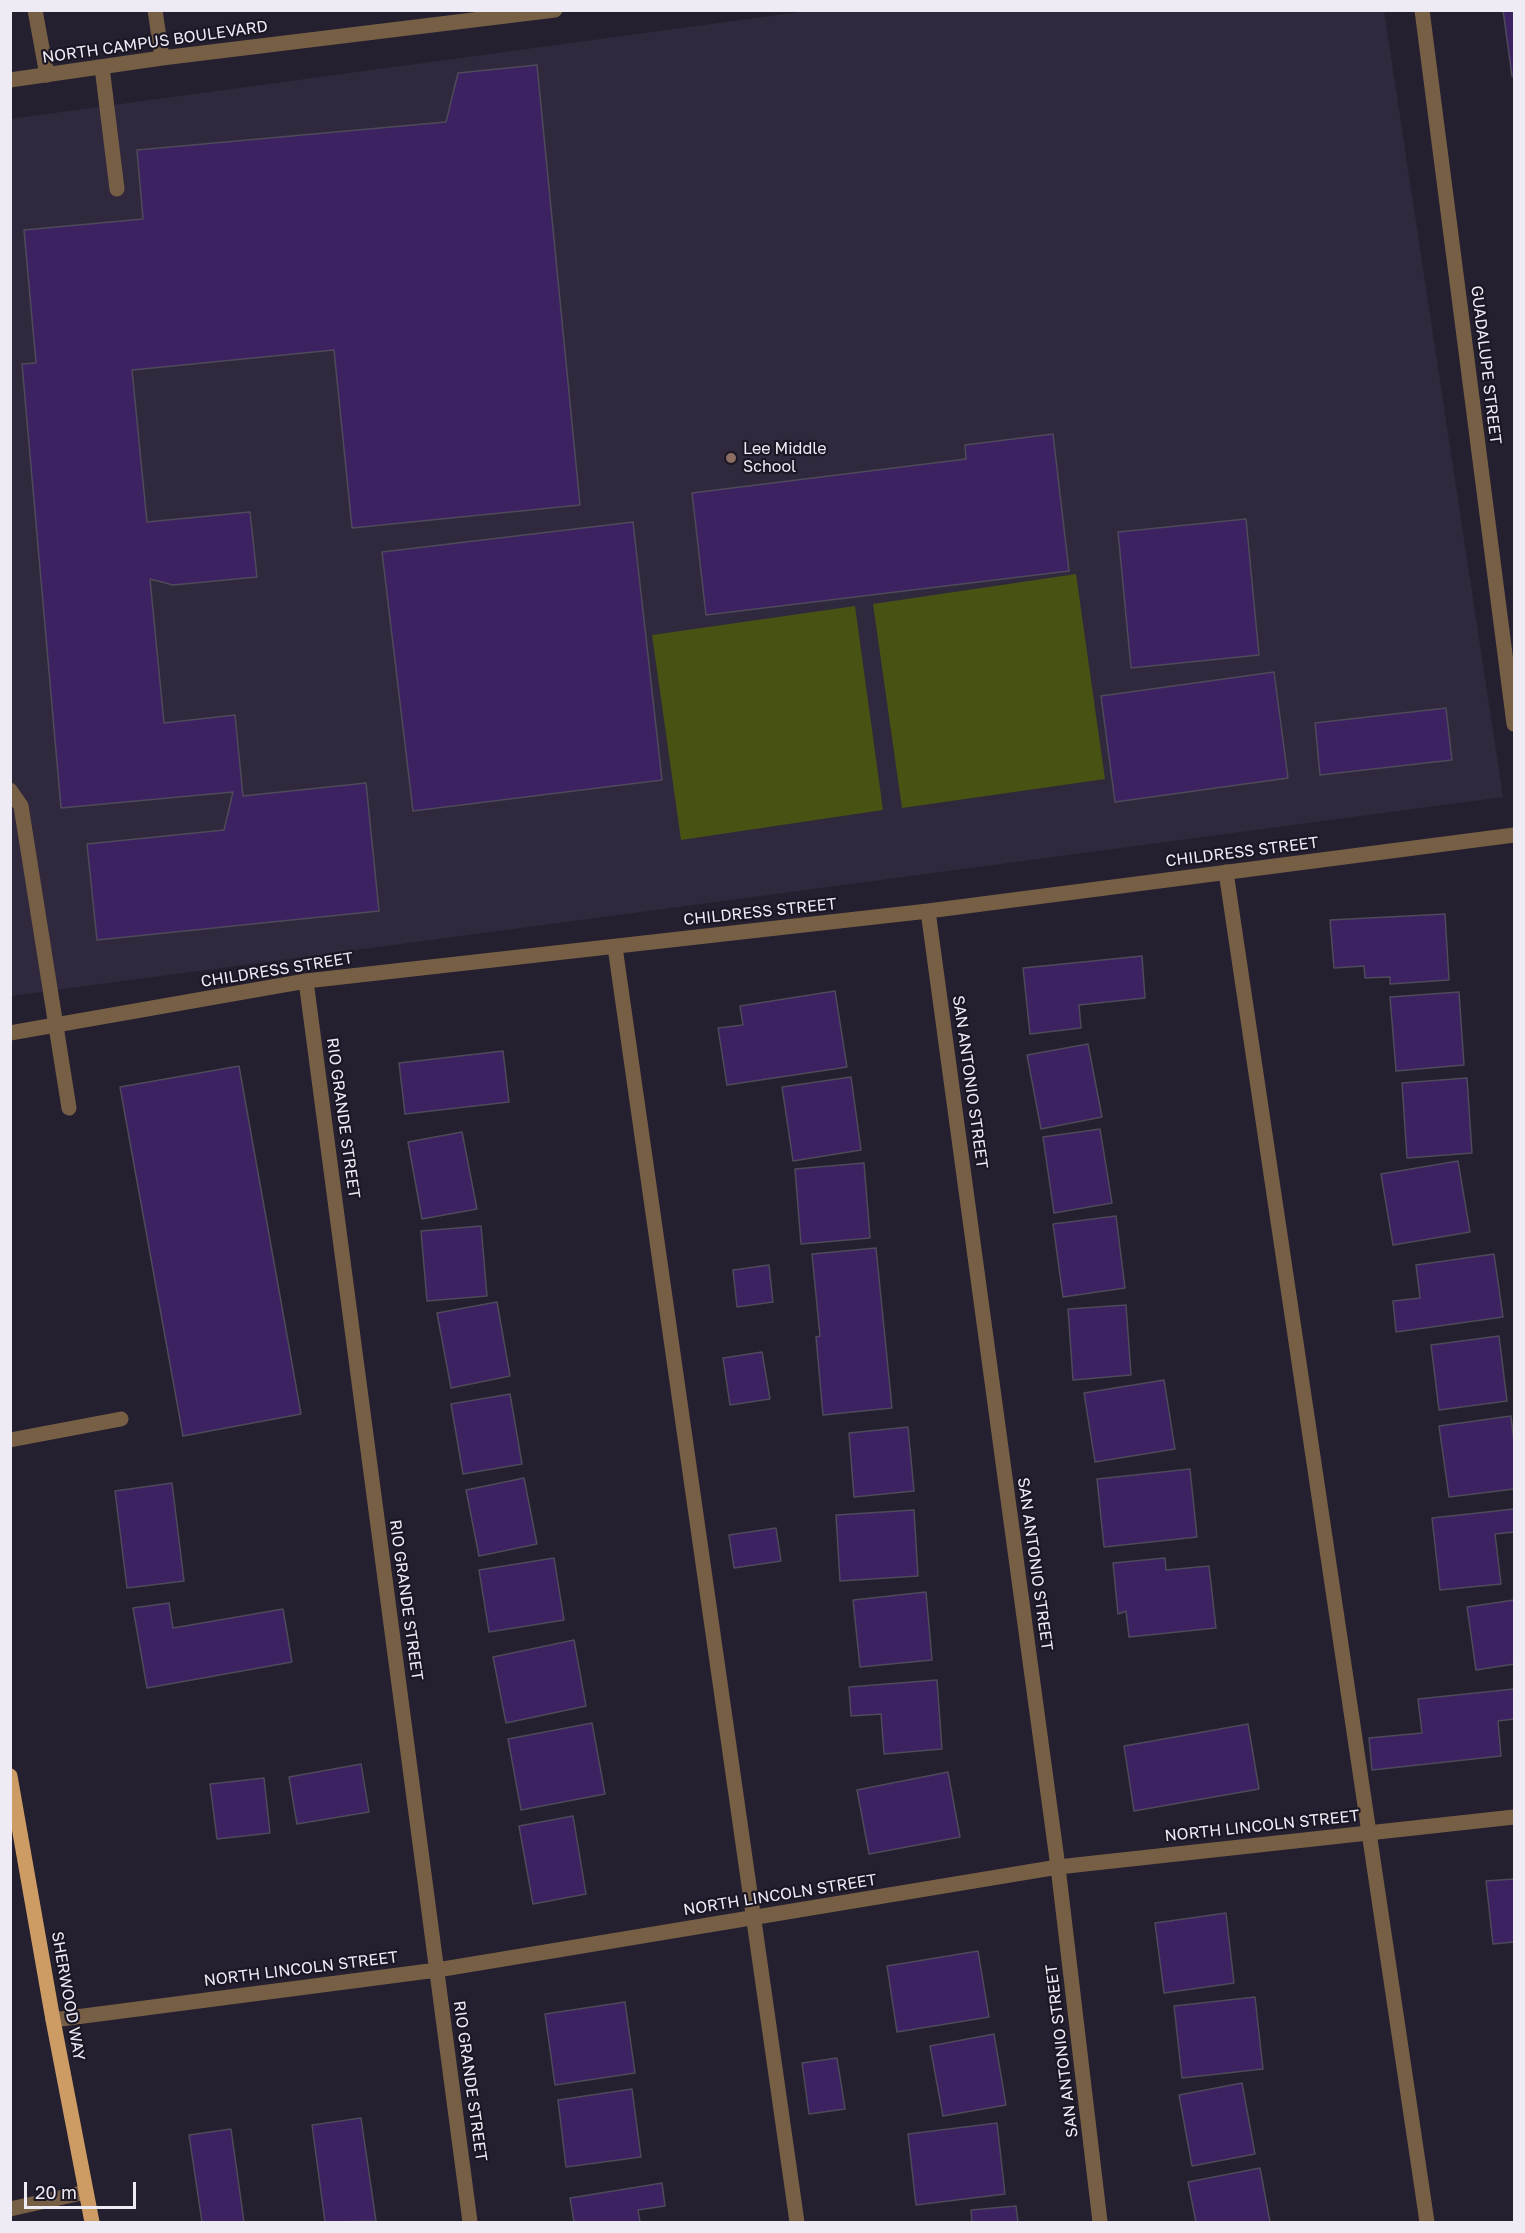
<!DOCTYPE html>
<style>
body{margin:0}
#map{position:relative;width:1525px;height:2233px;overflow:hidden;background:#25202f;font-family:"Golos Text",sans-serif}
canvas{display:block}
.frame{position:absolute;inset:0;border:12px solid #eeebf5;pointer-events:none}
.scale{position:absolute;left:24px;top:2182px;width:112px;height:27px;box-sizing:border-box;border:3px solid #eeebf5;border-top:0;padding-left:8px;font-size:18px;line-height:21px;white-space:nowrap;color:#eeebf5;-webkit-text-stroke:4px #1c1725;paint-order:stroke}
</style>
<div id="map">
<canvas width="1525" height="2233"></canvas>
<div class="frame"></div>
<div class="scale">20 m</div>
</div>
<script>
const context = document.querySelector('canvas').getContext('2d');
context.lineJoin = 'round';
function fillPath(path, color) {
  context.fillStyle = color;
  context.fill(path, 'evenodd');
}
function strokePath(path, color, width, dash) {
  context.strokeStyle = color;
  context.lineWidth = width;
  context.lineCap = dash ? 'butt' : 'round';
  context.setLineDash(dash || []);
  context.stroke(path);
}
function drawText(font, color, halo, rows, align = 'center') {
  context.font = font + ' "Golos Text",sans-serif';
  context.lineWidth = 4.5;
  context.setLineDash([]);
  context.textBaseline = 'middle';
  context.strokeStyle = halo;
  context.fillStyle = color;
  for (const [text, x, y, turn = 0] of rows) {
    context.save();
    context.translate(x, y);
    context.rotate((+turn || 0) * Math.PI / 180);
    context.textAlign = isNaN(turn) ? turn : align;
    if (halo) context.strokeText(text, 0, 0);
    context.fillText(text, 0, 0);
    context.restore();
  }
}
fillPath(new Path2D(`
 M807,11H1384L1503,797L11,996L10,119Z`), '#30293d');
fillPath(new Path2D(`
 M1076,574L1105,779L902,808L873,604Z
 M855,606L883,810L681,840L652,635Z`), '#485213');
const building = new Path2D(`
 M1503,10H1514V76H1512Z
 M537,65L580,505L352,528L334,350L132,370L147,522L250,512L257,577L173,585L150,579L164,723L235,715L243,796L366,783L379,911L97,940L87,844L224,830L233,792L61,808L22,364L36,363L24,230L143,219L137,150L446,122L458,73Z
 M1053,434L1069,571L706,615L692,493L966,459L965,445Z
 M1246,519L1259,655L1131,668L1118,532Z
 M633,522L662,780L413,811L382,552Z
 M1274,672L1288,778L1115,802L1101,696Z
 M1446,708L1452,760L1320,775L1315,723Z
 M1445,914L1449,980L1390,984V977L1365,978L1364,966L1334,968L1330,920Z
 M1142,956L1145,998L1079,1005L1081,1028L1030,1034L1023,968Z
 M835,991L847,1067L727,1085L718,1028L743,1025L740,1006Z
 M1459,992L1464,1065L1396,1071L1390,997Z
 M1088,1044L1102,1117L1041,1129L1027,1055Z
 M503,1051L509,1102L405,1114L399,1063Z
 M239,1066L301,1414L183,1436L120,1087Z
 M851,1077L861,1150L793,1161L782,1087Z
 M1467,1078L1472,1153L1407,1158L1402,1083Z
 M1100,1129L1112,1203L1054,1213L1043,1137Z
 M462,1132L477,1209L422,1219L408,1142Z
 M1458,1161L1470,1232L1393,1245L1381,1174Z
 M864,1163L870,1238L801,1244L795,1169Z
 M1116,1216L1125,1288L1063,1297L1053,1224Z
 M481,1226L487,1296L427,1301L421,1231Z
 M876,1248L892,1408L823,1415L816,1337L820,1336L812,1254Z
 M1494,1254L1503,1317L1396,1332L1393,1301L1420,1298L1416,1265Z
 M769,1265L773,1302L737,1307L733,1270Z
 M497,1302L510,1376L451,1388L437,1313Z
 M1126,1305L1131,1375L1073,1380L1068,1309Z
 M1499,1336L1507,1401L1439,1410L1431,1345Z
 M762,1352L770,1399L730,1405L723,1358Z
 M1164,1380L1175,1449L1095,1462L1084,1393Z
 M510,1394L522,1464L463,1474L451,1404Z
 M1511,1416L1514,1442V1489L1449,1497L1439,1426Z
 M908,1427L914,1491L854,1497L849,1433Z
 M1190,1469L1197,1537L1104,1547L1097,1479Z
 M524,1478L537,1544L479,1556L466,1490Z
 M172,1483L184,1581L127,1588L115,1491Z
 M1514,1509V1532L1495,1534L1501,1584L1440,1590L1432,1518Z
 M914,1510L918,1576L840,1581L836,1515Z
 M776,1528L781,1561L734,1568L729,1535Z
 M554,1558L564,1620L489,1632L479,1570Z
 M1165,1558L1166,1570L1209,1566L1216,1628L1129,1637L1126,1611L1118,1614L1113,1563Z
 M926,1592L932,1660L860,1667L853,1600Z
 M1514,1600V1664L1476,1670L1467,1607Z
 M169,1603L173,1628L283,1609L292,1662L147,1688L133,1608Z
 M574,1640L586,1706L506,1723L493,1657Z
 M937,1680L942,1749L884,1754L881,1714L851,1716L849,1687Z
 M1514,1689V1719L1498,1721L1501,1756L1372,1770L1369,1738L1422,1733L1418,1699Z
 M592,1723L605,1794L521,1810L508,1739Z
 M1248,1724L1259,1789L1134,1811L1124,1746Z
 M361,1764L369,1812L297,1824L289,1777Z
 M948,1772L960,1837L869,1854L857,1790Z
 M264,1778L270,1833L217,1839L210,1784Z
 M573,1816L586,1894L533,1904L519,1826Z
 M1514,1879V1942L1493,1944L1486,1881Z
 M1226,1913L1234,1983L1164,1993L1155,1923Z
 M978,1951L989,2017L897,2032L887,1966Z
 M1255,1997L1263,2069L1182,2078L1174,2006Z
 M625,2002L635,2073L555,2085L545,2014Z
 M994,2034L1006,2105L943,2116L930,2046Z
 M837,2058L845,2109L809,2114L802,2063Z
 M1242,2083L1255,2154L1192,2166L1179,2095Z
 M632,2089L641,2157L566,2167L558,2100Z
 M361,2118L376,2221L325,2222L312,2125Z
 M997,2123L1005,2194L916,2205L908,2134Z
 M231,2129L244,2222H202L189,2135Z
 M1260,2168L1270,2222H1196L1188,2182Z
 M662,2183L665,2206L638,2210L640,2222H574L570,2198Z
 M1016,2206L1018,2222H972L971,2210Z`);
fillPath(building, '#3d2262');
strokePath(building, '#4f4a5a', 1.5);
strokePath(new Path2D(`
 M35,10L47,75
 M102,67L117,189
 M10,790L21,806L69,1108
 M1226,872L1427,2222
 M615,947L797,2222
 M10,1440L121,1419`), '#775f46', 15);
strokePath(new Path2D(`
 M155,10L162,58
 M1422,10L1514,724
 M10,80L162,58L555,10
 M928,911L1058,1867L1100,2222
 M306,981L470,2222
 M10,1033L306,981L928,911L1514,835
 M53,2020L437,1970L1058,1867L1514,1817
 M10,2209L86,2192`), '#775f46', 15);
strokePath(new Path2D(`
 M10,1776L53,2020L92,2222`), '#cd9b64', 15);
for (const [x, y, r, color] of [
 [731,458,6,"#8d6e63"]
]) {
  const dot = new Path2D();
  dot.arc(x, y, r, 0, 2 * Math.PI);
  context.fillStyle = color;
  context.fill(dot);
  strokePath(dot, '#1c1725', 2);
}
drawText('16px', '#eeebf5', '#1c1725', [
 ["NORTH CAMPUS BOULEVARD",155,42,-8],
 ["GUADALUPE STREET",1486,365,83],
 ["CHILDRESS STREET",1242,852,-7],
 ["CHILDRESS STREET",760,912,-6],
 ["CHILDRESS STREET",277,970,-9],
 ["SAN ANTONIO STREET",970,1082,82],
 ["RIO GRANDE STREET",343,1118,82],
 ["SAN ANTONIO STREET",1035,1564,82],
 ["RIO GRANDE STREET",406,1600,82],
 ["NORTH LINCOLN STREET",1262,1826,-6],
 ["NORTH LINCOLN STREET",780,1895,-9],
 ["NORTH LINCOLN STREET",301,1969,-7],
 ["SHERWOOD WAY",68,1996,80],
 ["SAN ANTONIO STREET",1062,2051,-97],
 ["RIO GRANDE STREET",470,2081,82]
]);
drawText('16px', '#eeebf5', '#1c1725', [
 ["Lee Middle",743,449],
 ["School",743,467]
], 'left');
</script>
